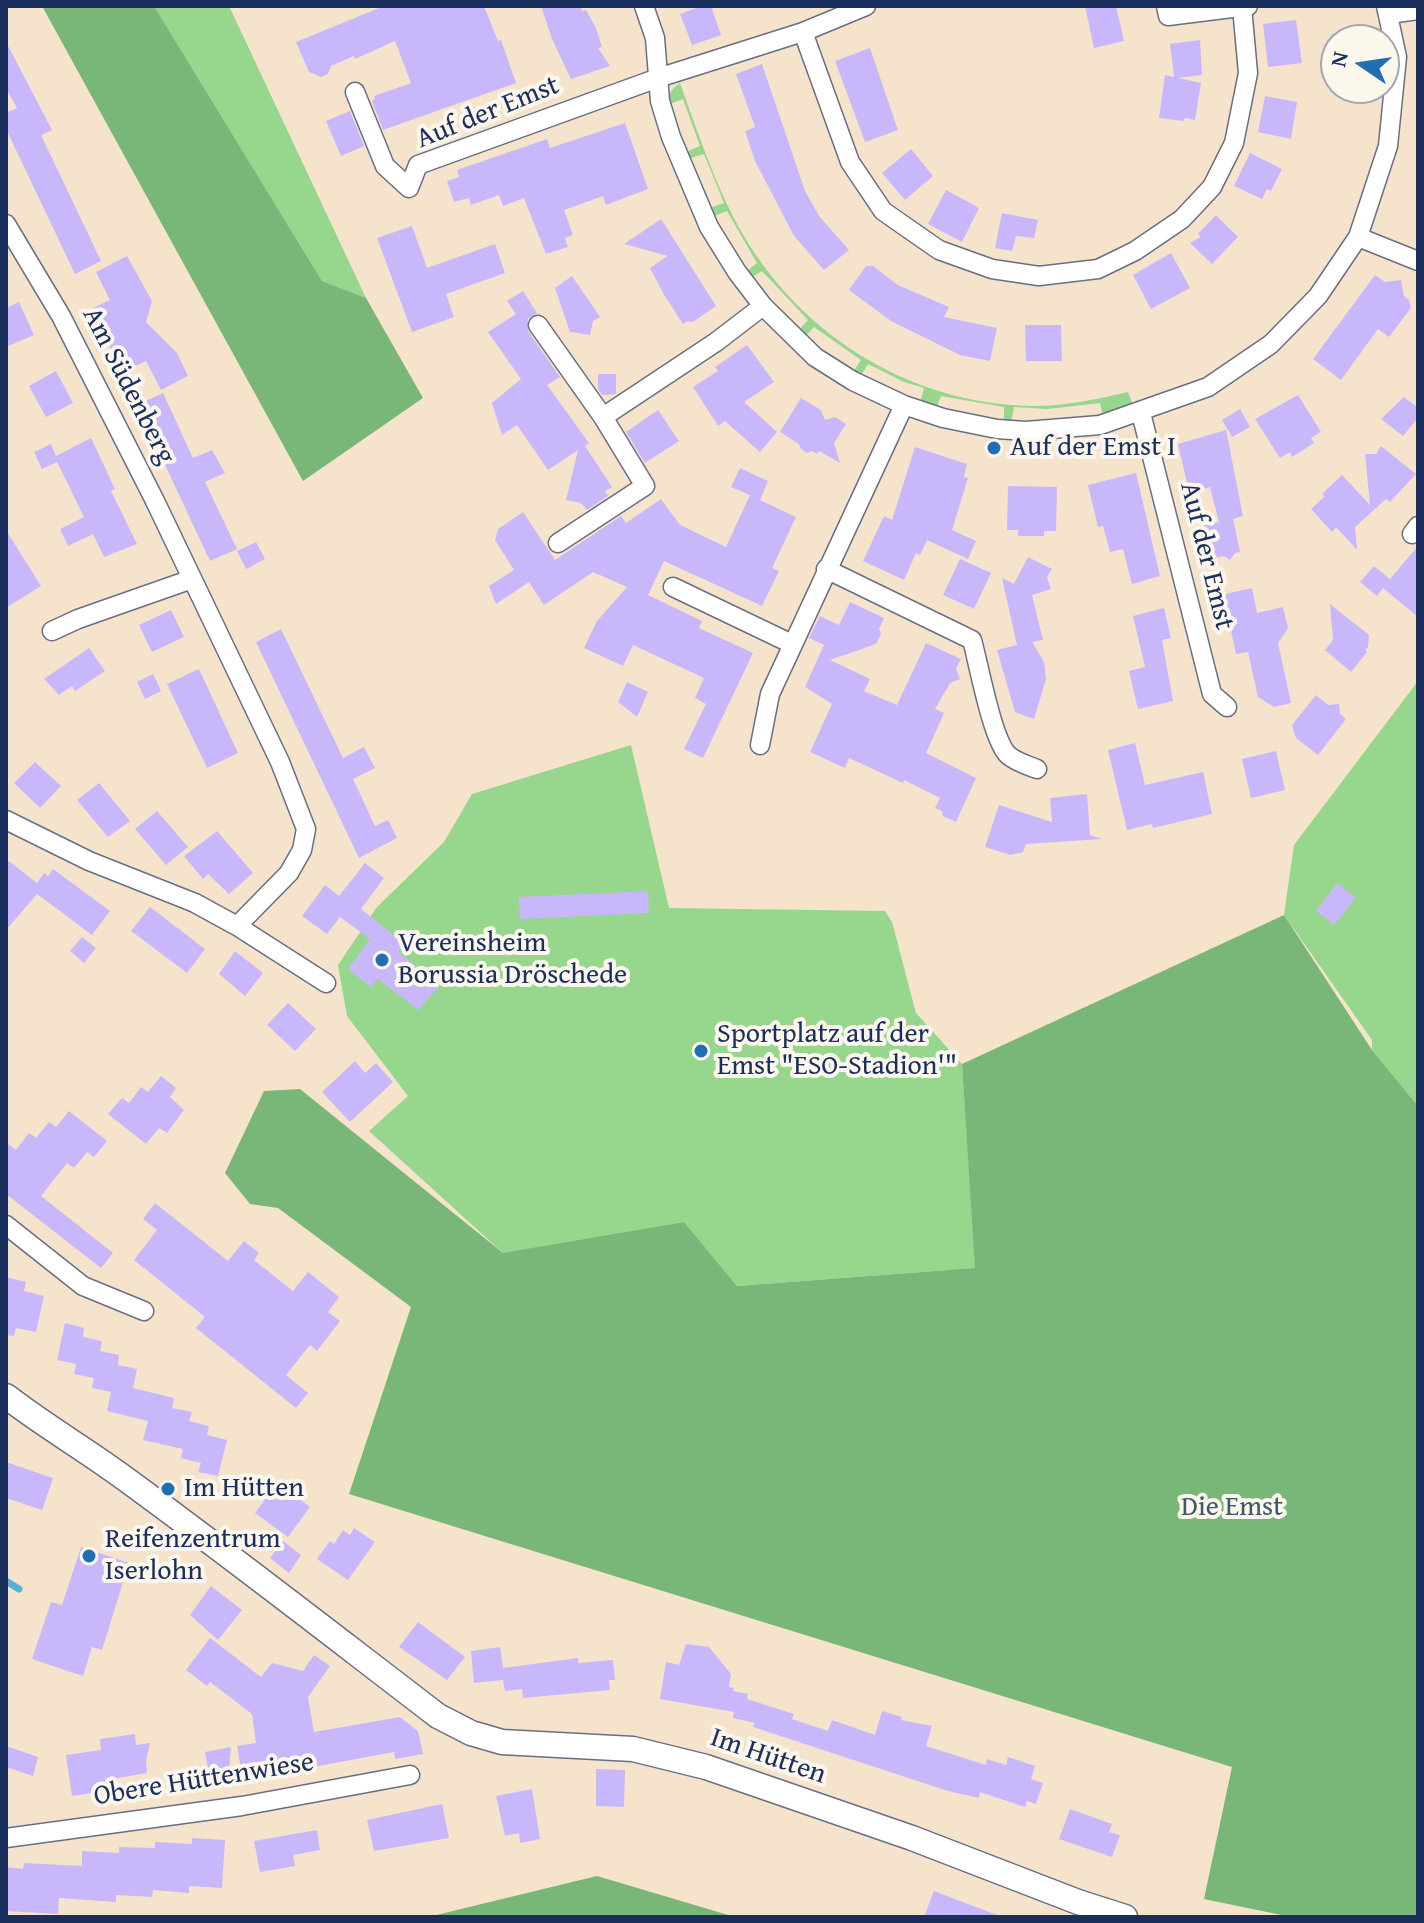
<!DOCTYPE html>
<meta charset="utf-8">
<style>
body{margin:0}
#map{position:relative;width:1424px;height:1923px;overflow:hidden;background:#f6e3cc;font-family:"Gentium Book Plus",serif}
canvas{display:block}
.frame{position:absolute;inset:0;border:8px solid #1b2f5e;pointer-events:none}
.north{position:absolute;left:1320px;top:24px;width:80px;height:80px;box-sizing:border-box;background:#fbf7ec;border:2px solid #a1a7b3;border-radius:50%;rotate:283deg;font-size:22px;font-weight:700;line-height:32px;text-align:center;color:#1b2f5e}
.north::after{content:'';display:block;margin:auto;width:28px;height:36px;background:#1f6fb2;clip-path:polygon(50% 0,100% 100%,50% 72%,0 100%)}
</style>
<div id="map">
<canvas width="1424" height="1923"></canvas>
<div class="frame"></div>
<div class="north">N</div>
</div>
<script>
const context = document.querySelector('canvas').getContext('2d');
context.lineJoin = 'round';
function fillPath(path, color) {
  context.fillStyle = color;
  context.fill(path, 'evenodd');
}
function strokePath(path, color, width, dash) {
  context.strokeStyle = color;
  context.lineWidth = width;
  context.lineCap = dash ? 'butt' : 'round';
  context.setLineDash(dash || []);
  context.stroke(path);
}
function drawText(font, color, halo, rows, align = 'center') {
  context.font = font + ' "Gentium Book Plus",serif';
  context.lineWidth = 8;
  context.setLineDash([]);
  context.textBaseline = 'middle';
  context.strokeStyle = halo;
  context.fillStyle = color;
  for (const [text, x, y, turn = 0] of rows) {
    context.save();
    context.translate(x, y);
    context.rotate((+turn || 0) * Math.PI / 180);
    context.textAlign = isNaN(turn) ? turn : align;
    if (halo) context.strokeText(text, 0, 0);
    context.fillText(text, 0, 0);
    context.restore();
  }
}
fillPath(new Path2D(`
 M154,6H229L366,298L322,281Z
 M680,83C701,141 721,204 756,255C819,348 926,407 1039,406C1069,405 1099,399 1128,392L1134,408L1103,416L1100,403L1047,409L1014,407L1011,422L1004,421V407L941,396L936,409L920,403L924,388L904,382L868,364L860,377L853,372L861,360L814,327L805,337L799,330L808,320L762,271L751,278L746,272L757,263L727,211L714,216L710,208L724,203L704,154L690,158L688,151L700,146L683,99L670,104C667,93 672,89 680,83Z
 M1418,681V1106L1372,1050V1040L1284,915L1294,845Z
 M631,745L669,908L885,911L892,922L916,1013L962,1064L976,1268L962,1269L1418,1763L516,1251L503,1253L369,1131L408,1096L347,1016L338,965L377,907L444,842L472,794ZM684,1222L737,1286L949,1270L848,1357L565,1243Z`), '#96d68d');
fillPath(new Path2D(`
 M42,6H154L322,281L366,298L423,398L303,481Z
 M1284,915L1372,1050L1418,1106V1917H1291L1204,1899L1232,1767L349,1494L411,1307L278,1208L250,1204L225,1173L264,1091L300,1089L503,1253L684,1222L737,1286L975,1268L962,1064Z
 M597,1876L735,1917H428Z`), '#78b778');
strokePath(new Path2D(`
 M6,1581L19,1589`), '#57b2d4', 7);
fillPath(new Path2D(`
 M384,6H484L498,41L501,40L516,83L383,130L372,101L375,99L374,96L411,83L395,41L355,59L354,56L331,66L328,74L321,77L309,72L296,42Z
 M541,6H580L582,11L586,10L596,28L602,47L598,48L610,66L571,79L552,39Z
 M702,6H711L721,35L692,45L680,14Z
 M1085,6H1116L1124,41L1094,48Z
 M1296,20L1302,63L1268,67L1263,24Z
 M1200,40L1202,75L1178,78L1201,83L1195,120L1185,118L1183,121L1159,118L1165,75L1174,77L1170,44Z
 M6,42L52,130L41,135L101,261L75,274L6,129V113L17,108L6,88Z
 M870,48L898,130L865,142L835,61Z
 M762,64L805,191L819,216L849,250L824,270L794,236L755,161L745,131L755,127L736,74Z
 M1265,96L1297,102L1291,139L1258,132Z
 M350,111L364,146L341,156L326,121Z
 M625,123L648,189L606,205L603,196L564,210L573,235L565,238L568,247L546,254L524,198L503,206L499,195L471,205L469,198L454,202L447,181L459,177L457,170L547,139L550,148Z
 M911,149L933,176L905,200L882,173Z
 M1250,153L1282,169L1271,191L1267,189L1262,199L1234,186Z
 M946,190L979,208L962,242L928,224Z
 M1002,213L1038,220L1034,238L1016,236L1012,251L995,248Z
 M1216,215L1238,237L1212,264L1190,243L1201,237L1198,234Z
 M661,219L716,306L693,322L688,321L683,324L663,293L650,268L668,256L624,244Z
 M412,226L427,268L495,244L505,273L446,294L454,317L412,332L377,238Z
 M1171,253L1190,288L1151,309L1133,275Z
 M127,256L152,301L146,322L177,353L188,376L161,390L146,361L122,372L91,309L110,300L96,272Z
 M866,266H873L898,285L949,307L944,317L997,328L990,361L960,355L891,321L849,290Z
 M1375,275L1385,282L1401,280L1404,296L1409,300L1411,308L1389,337L1378,329L1341,380L1313,359Z
 M572,276L600,317L593,321L590,335L570,332L555,288Z
 M523,291L537,313L528,319V331L560,377L547,385L589,443L585,446L612,487L605,491L608,496L587,510L581,503L566,500L578,450L548,470L517,425L502,435L492,403L521,379L488,332L516,314L507,301Z
 M19,302L34,335L6,347V308Z
 M1025,325H1061L1062,361H1026Z
 M747,345L774,382L744,402L777,432L760,452L725,421L718,426L693,387L718,371L715,367Z
 M56,371L73,403L46,417L29,386Z
 M598,374H616V394L602,395L598,389Z
 M163,393L193,458L212,450L225,473L205,482L237,549L210,561L137,405Z
 M1298,395L1321,432L1311,438L1314,443L1292,457L1290,452L1280,458L1255,419Z
 M1404,397L1418,408V418L1403,436L1381,419Z
 M801,398L821,410L825,420L835,417L846,424L834,443L840,463L819,451L817,454L812,451L807,453L801,449L799,444L780,432Z
 M1240,409L1250,427L1232,437L1222,420Z
 M658,410L679,441L645,463L626,432Z
 M1226,430L1243,516L1233,519L1240,552L1235,553L1230,560L1224,556L1205,560L1198,527L1219,522L1210,487L1201,490L1200,485L1188,487L1178,444Z
 M91,438L115,489L111,491L137,544L104,557L93,534L68,546L60,529L84,517L57,462L42,469L34,452L51,444L56,456Z
 M1381,446L1416,474L1390,502L1386,499L1355,527L1357,550L1336,527L1332,532L1311,509L1325,496L1322,494L1342,475L1370,505L1365,454H1376Z
 M915,447L967,464L964,477L968,478L952,530L976,541L968,559L927,540L920,555L916,553L904,580L863,561L884,516L892,520Z
 M740,468L768,481L760,500L796,517L772,568L779,571L762,606L664,561L648,595L702,621L699,628L753,653L703,758L684,749L706,704L695,698L704,678L633,645L623,666L584,648L597,621L627,587L593,572L544,605L529,582L496,604L489,586L514,570L495,540L498,529L523,512L555,560L621,516L626,523L661,499L680,525L726,547L750,495L731,487Z
 M1136,473L1160,576L1132,584L1123,549L1110,552L1103,526L1098,527L1088,485Z
 M1008,486L1057,487L1056,531H1044V536H1018V530H1007Z
 M6,530L41,586L6,608Z
 M256,542L265,559L246,569L237,551Z
 M1418,546V617L1383,588L1377,596L1360,582L1374,566L1390,579Z
 M1028,557L1052,569L1047,577L1051,589L1032,595L1043,640L1032,642L1044,662L1046,679L1034,719L1015,712L997,650L1017,645L1002,578L1014,584Z
 M960,559L991,573L974,609L943,595Z
 M1252,588L1257,613L1283,607L1288,628L1278,643L1291,703L1274,707L1258,697L1248,652L1236,654L1231,631L1237,622L1226,615L1221,595Z
 M850,602L884,618L879,629L881,634L876,644L830,660L870,679L864,691L897,705L926,643L961,659L956,669L960,679L950,683L935,709L944,713L926,753L976,778L956,822L943,816L942,811L935,808L940,798L904,780L903,783L849,758L845,768L810,752L832,704L805,687L824,645L809,638L820,616L839,625Z
 M1330,604L1369,635L1368,647L1365,650L1367,652L1351,672L1325,650L1333,640Z
 M1164,608L1171,638L1162,640L1173,701L1138,709L1129,671L1145,667L1133,616Z
 M171,610L184,637L152,652L139,625Z
 M281,629L343,758L364,747L375,768L353,779L375,826L388,820L397,838L359,858L256,642Z
 M89,648L105,671L75,691L72,686L59,695L44,679Z
 M199,669L238,753L207,768L167,684Z
 M153,674L161,691L145,699L137,682Z
 M627,682L648,692L637,717L618,702Z
 M1316,695L1328,705L1339,704L1340,714L1346,719L1318,755L1296,738L1292,725Z
 M1135,743L1145,785L1203,772L1212,814L1153,828L1152,824L1127,830L1108,750Z
 M1276,751L1285,790L1251,798L1242,759Z
 M35,762L61,786L40,808L14,783Z
 M99,783L130,821L108,837L77,800Z
 M1087,794L1090,835L1102,839L1026,844L1023,852L1010,855L985,847L999,805L1052,822L1050,798Z
 M157,811L188,847L166,865L135,829Z
 M217,831L253,873L229,894L208,874L203,879L184,856Z
 M6,859L37,883L44,873L48,876L53,869L110,911L92,935L37,894L6,930Z
 M365,863L384,878L361,909L405,944L398,952L428,975L438,979L439,987L418,1010L378,979L371,987L348,969L370,939L340,917L327,934L302,916L325,885L339,896Z
 M1337,883L1356,898L1334,925L1316,911Z
 M648,891L649,913L520,919L519,897Z
 M150,907L205,949L187,973L131,931Z
 M82,937L96,948L84,963L70,951Z
 M235,951L263,973L245,996L219,974Z
 M288,1003L316,1029L295,1051L267,1025Z
 M355,1061L365,1073L376,1063L393,1082L350,1122L322,1092Z
 M161,1076L176,1088L170,1097L184,1110L167,1133L159,1128L146,1144L108,1114L122,1098L129,1103L141,1087L148,1092Z
 M69,1111L107,1141L94,1157L87,1152L74,1168L67,1163L41,1196L113,1253L101,1268L6,1194V1142L16,1150L29,1133L36,1138L49,1122L56,1127Z
 M155,1203L228,1261L244,1241L259,1253L254,1260L293,1291L308,1272L339,1297L328,1312L340,1321L317,1351L310,1345L286,1375L308,1393L296,1408L196,1328L205,1317L134,1260L157,1230L143,1219Z
 M6,1277L26,1282L24,1291L44,1296L36,1332L16,1328L14,1336L6,1335Z
 M65,1323L84,1328L83,1337L102,1341L100,1351L119,1355L118,1365L137,1369L133,1388L174,1398L172,1408L192,1412L189,1421L209,1426L207,1435L227,1440L218,1476L198,1472L201,1463L181,1458L183,1449L143,1440L148,1421L107,1411L111,1392L92,1388L94,1378L74,1374L76,1364L57,1360Z
 M6,1462L53,1478L42,1510L6,1498Z
 M277,1483L310,1507L288,1537L255,1513Z
 M354,1528L375,1542L348,1580L317,1559L330,1541L334,1544L343,1530L350,1535Z
 M283,1541L301,1555L289,1573L270,1558Z
 M81,1547L129,1563L102,1650L92,1647L83,1676L32,1659L51,1602L62,1605Z
 M211,1586L242,1610L218,1640L190,1615Z
 M418,1622L465,1657L447,1680L399,1647Z
 M210,1638L261,1677L272,1663L303,1671L314,1655L330,1666L308,1697L314,1732L400,1717L418,1731L423,1754L395,1759L394,1752L243,1780L237,1746L256,1743L252,1714L210,1682L207,1686L186,1670Z
 M686,1644L709,1647L731,1674L729,1687L734,1688L733,1691L748,1694L747,1699L794,1714L792,1719L828,1731L832,1720L875,1735L882,1711L902,1717L901,1720L932,1726L926,1746L986,1765L987,1759L1006,1765L1008,1757L1035,1766L1031,1779L1043,1783L1036,1804L1027,1801L1025,1807L980,1792L979,1798L948,1791L753,1727L755,1723L733,1718L734,1712L660,1699L666,1662L679,1665Z
 M500,1647L503,1668L578,1658V1663L613,1660L615,1680H609L610,1690L523,1698L522,1689L505,1691L503,1680L474,1683L471,1651Z
 M135,1734L136,1745L150,1743L146,1761L147,1773L106,1780L108,1791L72,1796L66,1755L101,1750L100,1739Z
 M6,1746L38,1757L33,1776L6,1767Z
 M231,1747L228,1782L211,1786L205,1752Z
 M596,1769L625,1770L624,1807L596,1806Z
 M532,1789L540,1839L520,1843L519,1833L505,1836L496,1796Z
 M442,1804L449,1838L374,1851L367,1820Z
 M1070,1809L1112,1824L1109,1832L1120,1835L1112,1857L1059,1839Z
 M317,1830L320,1850L293,1855L295,1866L260,1872L254,1841Z
 M192,1838L225,1840L222,1888L189,1886V1893L153,1890L152,1897L116,1895V1902L59,1898L58,1914L6,1911V1867L23,1869L24,1863L82,1866V1851L119,1853V1847L155,1848V1842L192,1844Z
 M934,1891L997,1915V1917H924Z`), '#c8b8fb');
const minor = new Path2D(`
 M644,6L655,38L660,101L671,137L709,227L737,272L763,306L815,357L853,381L904,405L943,418L997,429L1026,431L1100,425L1208,387L1271,344L1318,296L1358,237L1388,146L1397,57L1386,6
 M1166,6L1168,16L1248,6
 M1389,14L1418,10
 M803,32L866,6
 M355,92L385,166L409,188L418,165L658,78L803,32L850,162L883,211L939,250L992,269L1039,276L1098,269L1135,251L1182,219L1212,187L1234,143L1248,73L1242,7
 M6,224L61,316L155,501L280,762L306,829L302,850L289,873L237,926
 M1358,237L1418,261
 M538,325L603,417L716,342L763,306
 M1141,413L1212,694L1227,707
 M1412,534L1418,526
 M558,543L645,486L603,417
 M826,569L972,640C979,665 992,739 1008,755C1016,762 1027,765 1037,769
 M673,587L792,644
 M52,631L78,619L192,579
 M760,745L770,694L904,405
 M6,820L89,861L195,903L237,926L326,983
 M6,1225L83,1286L144,1311
 M6,1838L242,1806L410,1775`);
const tertiary = new Path2D(`
 M6,1396C46,1427 90,1452 131,1483C235,1559 336,1638 438,1716L471,1733L502,1742L633,1749L706,1767L912,1838L1078,1902L1125,1917`);
strokePath(minor, '#686e84', 21);
strokePath(tertiary, '#686e84', 27);
strokePath(minor, '#fff', 18);
strokePath(tertiary, '#fff', 24);
for (const [x, y, r, color] of [
 [994,448,8,"#1f6fb2"],
 [382,960,8,"#1f6fb2"],
 [701,1051,8,"#1f6fb2"],
 [168,1489,8,"#1f6fb2"],
 [89,1556,8,"#1f6fb2"]
]) {
  const dot = new Path2D();
  dot.arc(x, y, r, 0, 2 * Math.PI);
  context.fillStyle = color;
  context.fill(dot);
  strokePath(dot, '#fbf7ec', 3);
}
drawText('28px', '#1b2f5e', '#fbf7ec', [
 ["Auf der Emst",488,113,-22],
 ["Am Südenberg",128,386,63],
 ["Auf der Emst",1206,556,76],
 ["Im Hütten",768,1757,19],
 ["Obere Hüttenwiese",204,1780,-9]
]);
drawText('28px', '#1b2f5e', '#fbf7ec', [
 ["Auf der Emst I",1010,448],
 ["Vereinsheim",398,944],
 ["Borussia Dröschede",398,976],
 ["Sportplatz auf der",717,1035],
 ["Emst \"ESO-Stadion'\"",717,1067],
 ["Im Hütten",184,1489],
 ["Reifenzentrum",105,1540],
 ["Iserlohn",105,1572]
], 'left');
drawText('28px', '#3a596a', '#fbf7ec', [
 ["Die Emst",1232,1508]
]);
</script>
